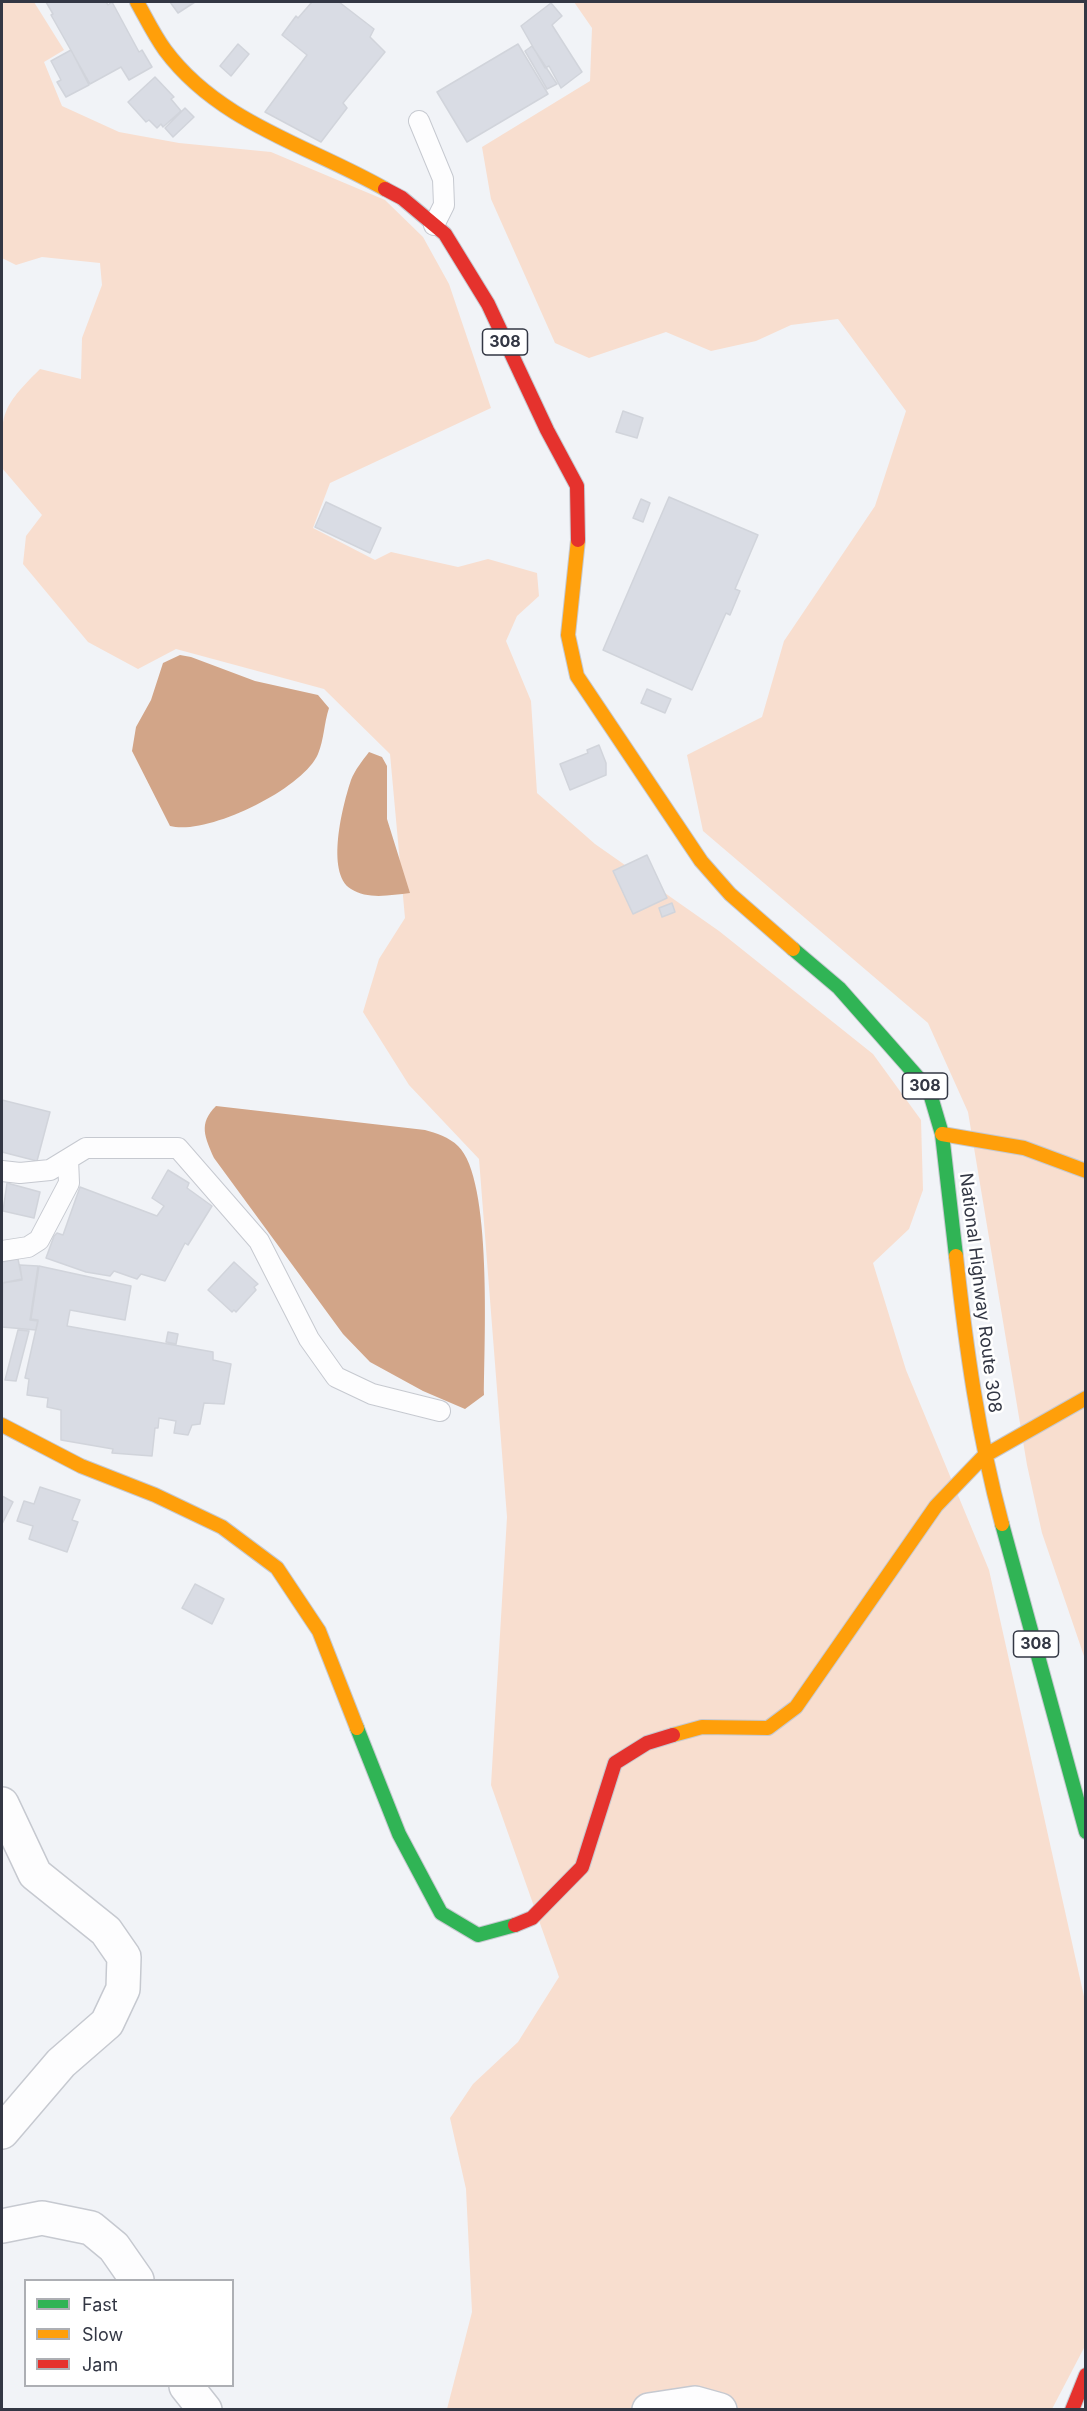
<!DOCTYPE html>
<style>
body{margin:0}
#map{position:relative;width:1087px;height:2411px;overflow:hidden;background:#f1f3f7;font-family:Inter,sans-serif}
canvas{display:block}
.frame{position:absolute;inset:0;border:3px solid #333744;pointer-events:none}
.legend{position:absolute;left:24px;top:2279px;width:210px;height:108px;box-sizing:border-box;background:#fff;border:2px solid #adafb4;margin:0;padding:8px 10px;list-style:none;font-size:18px;color:#333744}
.legend li{display:flex;align-items:center;gap:12px;height:30px}
.legend b{width:30px;border:2px solid #adafb4}
</style>
<div id="map">
<canvas width="1087" height="2411"></canvas>
<div class="frame"></div>
<ul class="legend">
<li><b style="height:8px;background:#30b455"></b>Fast</li>
<li><b style="height:8px;background:#ff9f0a"></b>Slow</li>
<li><b style="height:8px;background:#e5322d"></b>Jam</li>
</ul>
</div>
<script>
const context = document.querySelector('canvas').getContext('2d');
context.lineJoin = 'round';
function fillPath(path, color) {
  context.fillStyle = color;
  context.fill(path, 'evenodd');
}
function strokePath(path, color, width, dash) {
  context.strokeStyle = color;
  context.lineWidth = width;
  context.lineCap = dash ? 'butt' : 'round';
  context.setLineDash(dash || []);
  context.stroke(path);
}
function drawText(font, color, halo, rows, align = 'center') {
  context.font = font + ' Inter,sans-serif';
  context.lineWidth = 5;
  context.setLineDash([]);
  context.textBaseline = 'middle';
  context.strokeStyle = halo;
  context.fillStyle = color;
  for (const [text, x, y, turn = 0] of rows) {
    context.save();
    context.translate(x, y);
    context.rotate((+turn || 0) * Math.PI / 180);
    context.textAlign = isNaN(turn) ? turn : align;
    if (halo) context.strokeText(text, 0, 0);
    context.fillText(text, 0, 0);
    context.restore();
  }
}
fillPath(new Path2D(`
 M2,2H34L64,50L44,62L62,106L119,132L179,143L271,152L385,200L423,237L449,284L491,408L330,483L313,528L375,560L391,552L458,567L488,559L537,573L539,596L517,616L506,641L531,701L537,793L595,844L719,931L873,1054L921,1120L923,1190L909,1229L873,1263L906,1370L989,1570L1085,2001V2346L1052,2409H447L472,2312L466,2189L450,2118L473,2084L518,2042L559,1977L491,1785L507,1517L479,1159L409,1085L363,1012L379,959L405,918L390,754L324,689L176,649L138,669L88,642L23,564L26,536L42,515L2,468C1,413 0,409 40,369L81,379L82,338L102,285L100,263L42,257L16,265L2,258Z
 M574,2H1085V1659L1042,1533L1027,1465L968,1112L928,1023L703,831L687,755L762,717L784,641L875,506L906,411L838,319L791,325L756,341L711,351L666,332L589,358L555,343L491,199L482,147L590,81L592,28Z`), '#f8decf');
fillPath(new Path2D(`
 M180,655L191,657L255,681L318,695L329,708C324,723 324,740 318,754C303,789 207,836 170,826L132,751L136,727L151,700L163,663Z
 M369,752L382,757L387,766V819L410,893C391,895 368,900 351,889C325,873 343,804 351,780C355,770 362,761 369,752Z
 M216,1106L425,1130C436,1133 449,1137 458,1146C493,1179 484,1345 484,1395L465,1409L423,1391L370,1362L343,1334L214,1158C205,1137 198,1124 216,1106Z`), '#d2a588');
const building = new Path2D(`
 M46,2H106L108,5L112,2L139,52L142,50L152,67L129,80L121,67L90,84L51,15L53,14Z
 M170,2H195L178,13Z
 M312,2H339L374,29L370,37L385,52L343,103L347,108L321,142L265,112L307,55L282,35L296,16L298,18Z
 M551,3L562,16L552,25L582,72L561,88L549,66L545,68L521,26Z
 M238,44L249,54L231,76L220,66Z
 M518,44L548,94L467,142L437,92Z
 M532,46L557,84L547,89L525,51Z
 M71,50L89,85L66,97L57,82L61,80L51,61Z
 M155,77L174,97L171,99L181,111L163,127L161,124L157,128L149,120L146,122L128,102Z
 M185,108L194,117L173,137L165,128Z
 M623,411L643,418L637,438L616,432Z
 M669,497L758,535L735,589L740,591L730,615L726,613L692,690L603,650Z
 M641,499L650,503L643,522L633,518Z
 M326,502L381,528L370,553L315,527Z
 M647,689L671,699L665,713L641,703Z
 M599,745L606,763V775L570,790L560,764L588,753L587,750Z
 M647,855L667,898L633,914L613,871Z
 M672,903L675,912L662,917L659,908Z
 M2,1100L50,1112L37,1161L2,1152Z
 M168,1170L189,1183L187,1188L212,1206L188,1245L185,1243L165,1281L141,1274L137,1279L114,1271L110,1276L86,1272L46,1258L54,1236L57,1233L63,1235L80,1187L157,1216L164,1206L152,1198Z
 M7,1183L40,1192L34,1218L3,1211Z
 M18,1259L22,1279L2,1283V1262Z
 M234,1262L258,1284L254,1287L256,1290L236,1312L234,1310L232,1312L208,1290Z
 M20,1265L38,1266L30,1320L38,1321L36,1330L2,1327L3,1283L22,1280Z
 M39,1266L131,1286L125,1320L70,1310L67,1326L213,1352V1360L231,1364L224,1404L204,1403L200,1424L192,1425L188,1435L174,1433L176,1421L159,1418L158,1428H155L152,1456L112,1453L113,1449L61,1440V1410L47,1407L48,1398L27,1395L29,1379L25,1378L38,1320L31,1319Z
 M18,1330L29,1331L16,1381L5,1380Z
 M168,1332L178,1334L176,1344L166,1342Z
 M40,1487L80,1500L72,1520L78,1522L67,1552L29,1539L33,1526L17,1521L24,1501L34,1504Z
 M2,1496L13,1502L2,1524Z
 M195,1584L224,1599L212,1624L182,1608Z`);
fillPath(building, '#d9dce4');
strokePath(building, '#d1d4db', 1.5);
const lane = new Path2D(`
 M419,121L443,179L444,205L434,225
 M2,1171L20,1173L50,1170L86,1148H178L259,1241L309,1339L336,1377L372,1394L440,1411
 M2,1251L28,1247L39,1240L69,1183L68,1159`);
const street = new Path2D(`
 M2,1804L35,1874L106,1931L124,1957L123,1989L107,2023L61,2063L2,2132
 M2,2226L42,2218L91,2228L114,2247L137,2280
 M186,2386L205,2410
 M649,2410L695,2403L720,2410`);
const fast = new Path2D(`
 M793,949L839,988L929,1090L942,1134L956,1256
 M1002,1524L1086,1832
 M357,1728L399,1834L441,1913L478,1935L515,1925`);
const slow = new Path2D(`
 M137,2C146,18 154,35 165,50C219,123 310,146 385,189
 M578,540L568,635L577,676L701,861L730,894L793,949
 M942,1134L1024,1148L1086,1171
 M956,1256C966,1347 978,1435 1002,1524
 M2,1425L81,1466L155,1495L222,1527L277,1568L319,1631L357,1728
 M984,1456L1086,1398
 M673,1735L702,1727L768,1728L796,1707L936,1506L984,1456`);
const jam = new Path2D(`
 M385,189L402,198L445,234L488,304L547,430L577,486L578,540
 M515,1925L532,1918L582,1867L615,1763L647,1743L673,1735
 M1072,2410L1086,2375`);
strokePath(lane, '#c6c9d0', 22);
strokePath(street, '#c6c9d0', 36);
strokePath(fast, '#c6c9d0', 16);
strokePath(slow, '#c6c9d0', 16);
strokePath(jam, '#c6c9d0', 16);
strokePath(lane, '#fdfdfe', 20);
strokePath(street, '#fdfdfe', 33);
strokePath(fast, '#30b455', 14);
strokePath(slow, '#ff9f0a', 14);
strokePath(jam, '#e5322d', 14);
for (const [x, y, w] of [
 [505,342,45],
 [925,1086,45],
 [1036,1644,45]
]) {
  const box = new Path2D();
  box.roundRect(x - w / 2, y - 13, w, 26, 4.5);
  context.fillStyle = '#fff';
  context.fill(box);
  strokePath(box, '#333744', 1.5);
}
drawText('bold 16px', '#333744', null, [
 ["308",505,342],
 ["308",925,1086],
 ["308",1036,1644]
]);
drawText('18px', '#333744', '#fff', [
 ["National Highway Route 308",980,1293,83]
]);
</script>
